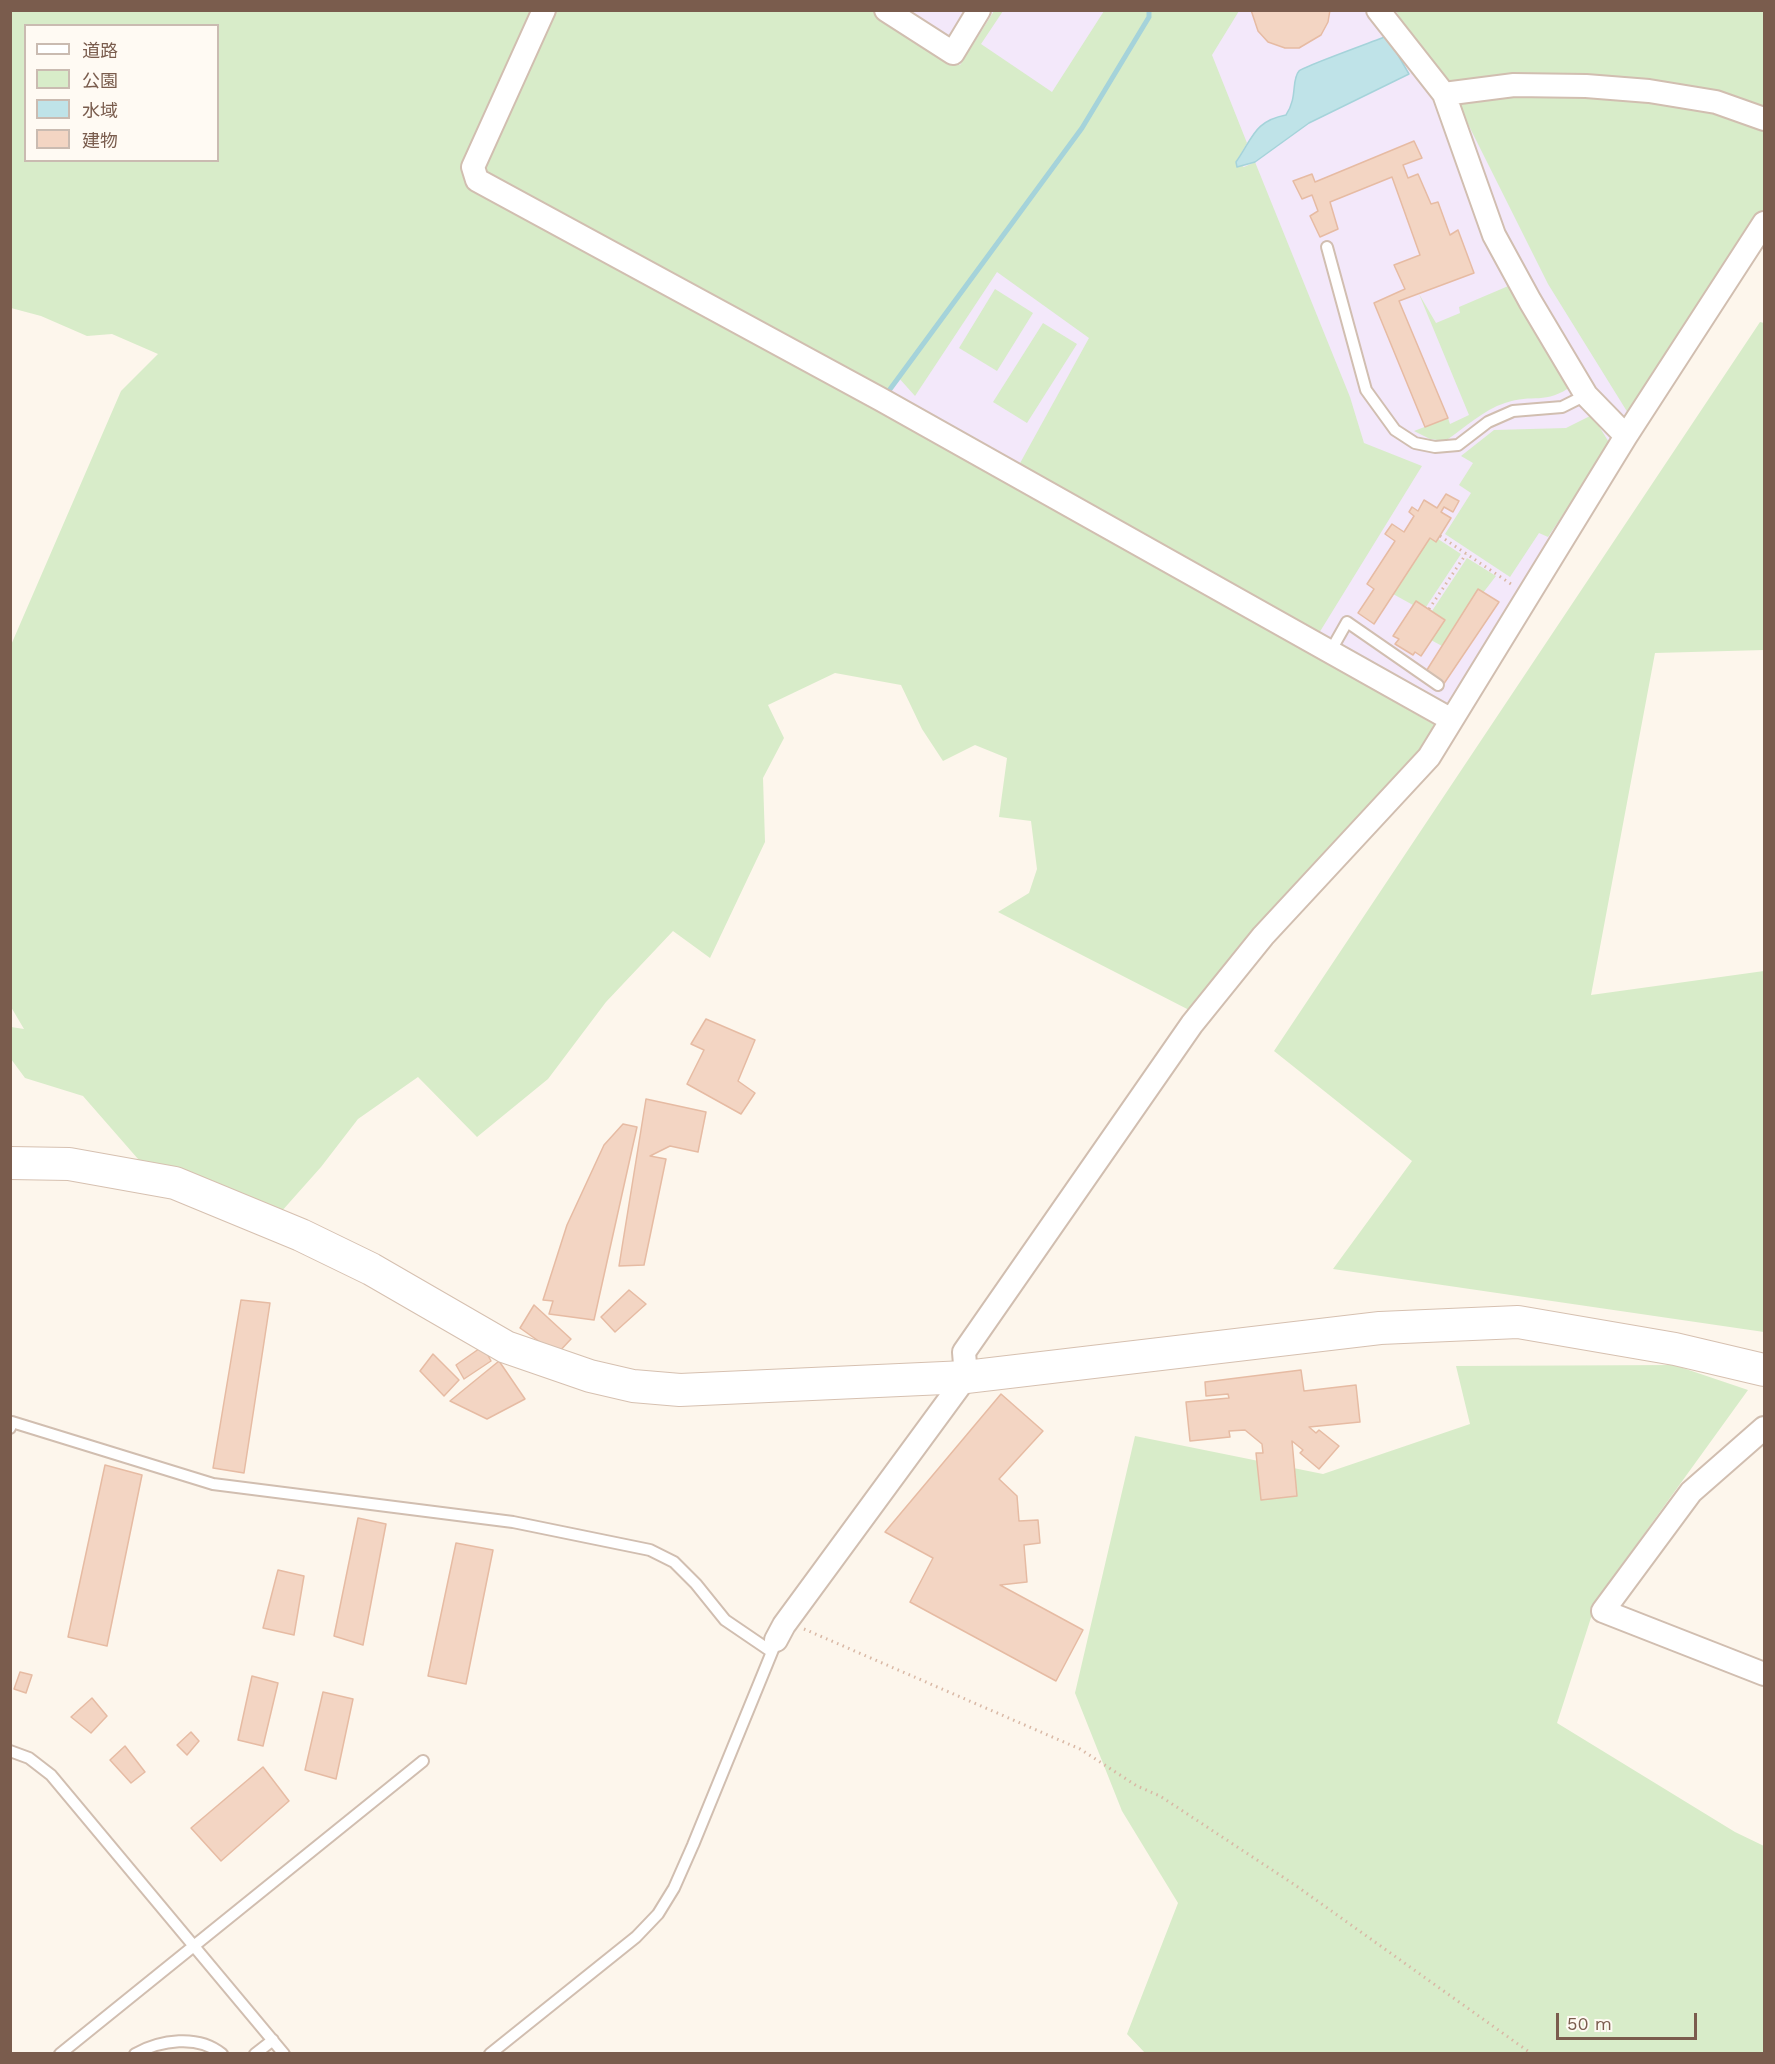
<!DOCTYPE html>
<meta charset="utf-8">
<style>
body{margin:0}
#map{position:relative;width:1775px;height:2064px;overflow:hidden;background:#fdf6ec;font-family:"Work Sans","Noto Sans JP",sans-serif}
canvas{display:block}
.frame{position:absolute;inset:0;border:12px solid #7a5c4d;pointer-events:none}
.legend{position:absolute;left:24px;top:24px;width:195px;height:138px;box-sizing:border-box;background:#fffaf3;border:2px solid #cabbb1;margin:0;padding:8px 10px;list-style:none;font-size:18px;color:#7a5c4d}
.legend li{display:flex;align-items:center;gap:12px;height:30px}
.legend b{width:30px;border:2px solid #cabbb1}
.scale{position:absolute;left:1556px;top:2013px;width:141px;height:27px;box-sizing:border-box;border:3px solid #7a5c4d;border-top:0;padding-left:8px;font-size:18px;line-height:21px;white-space:nowrap;color:#7a5c4d;-webkit-text-stroke:4px #fffaf3;paint-order:stroke}
</style>
<div id="map">
<canvas width="1775" height="2064"></canvas>
<div class="frame"></div>
<ul class="legend">
<li><b style="height:8px;background:#fff"></b>道路</li>
<li><b style="height:16px;background:#d8ecc9"></b>公園</li>
<li><b style="height:16px;background:#bfe3e8"></b>水域</li>
<li><b style="height:16px;background:#f3d5c3"></b>建物</li>
</ul>
<div class="scale">50 m</div>
</div>
<script>
const context = document.querySelector('canvas').getContext('2d');
context.lineJoin = 'round';
function fillPath(path, color) {
  context.fillStyle = color;
  context.fill(path, 'evenodd');
}
function strokePath(path, color, width, dash) {
  context.strokeStyle = color;
  context.lineWidth = width;
  context.lineCap = dash ? 'butt' : 'round';
  context.setLineDash(dash || []);
  context.stroke(path);
}
fillPath(new Path2D(`
 M547,11H1764V235L1443,723L884,398Z`), '#f3e8fa');
fillPath(new Path2D(`
 M11,11H534L466,170L1440,728L1193,1012L998,912L1029,893L1037,869L1031,821L999,817L1007,758L975,745L943,761L922,729L901,685L835,673L768,705L784,738L763,778L765,842L710,958L673,931L606,1002L548,1079L477,1137L418,1077L358,1119L321,1167L281,1212L145,1167L83,1096L25,1078L11,1059V1027L24,1029L11,1007V645L121,391L158,354L112,334L87,336L41,316L11,308ZM26,26H218V160H26Z
 M547,11H872L960,65L994,11H1003L981,44L1052,92L1104,11H1239L1212,55L1247,143L1236,162L1244,167L1255,162L1350,397L1364,443L1422,466L1316,638L1019,465L1089,338L997,272L915,396L898,377L884,397L479,178Z
 M1396,11H1764V216L1636,426L1548,284L1448,84L1418,51Z
 M1513,284L1573,385C1545,406 1533,393 1505,403C1483,410 1465,428 1445,441L1430,439L1414,431L1448,418L1450,424L1469,415L1419,294L1436,323L1460,313L1459,307Z
 M995,289L1033,313L997,371L959,348Z
 M1760,322L1764,323V650L1655,653L1591,995L1764,971V1332L1333,1269L1412,1161L1274,1051Z
 M1043,323L1077,344L1027,423L993,402Z
 M1592,415L1610,444L1548,537L1539,533L1510,577L1445,534L1471,493L1459,485L1473,463L1461,456L1494,430L1566,428Z
 M1430,538L1436,542L1438,539L1461,554L1426,607L1416,601L1413,605L1393,594Z
 M1467,558L1496,576L1442,646L1431,640L1445,620L1432,611Z
 M1674,1365L1748,1390L1597,1599L1557,1723L1735,1832L1764,1846V2053H1145L1127,2034L1178,1903L1122,1811L1075,1693L1135,1436L1323,1474L1470,1424L1456,1366Z`), '#d8ecc9');
const water = new Path2D(`
 M1387,36L1409,74L1309,123L1255,162L1237,167L1236,162C1253,138 1254,121 1286,115C1298,97 1291,80 1299,71C1302,67 1375,41 1387,36Z`);
fillPath(water, '#bfe3e8');
strokePath(water, '#a5d3da', 1.5);
strokePath(new Path2D(`
 M885,396L1082,128L1149,17V10`), '#a5d3da', 5);
const building = new Path2D(`
 M1251,10H1330L1328,22L1321,35L1299,48H1285L1268,42L1258,31Z
 M1414,141L1422,158L1403,165L1408,178L1418,174L1431,204L1438,202L1450,235L1458,230L1474,273L1399,301L1448,418L1425,427L1374,303L1405,289L1394,265L1420,255L1392,177L1330,202L1338,229L1320,237L1310,216L1318,211L1312,195L1302,199L1293,181L1312,174L1315,182Z
 M1446,494L1459,501L1453,512L1444,507L1441,512L1451,518L1436,542L1430,538L1374,624L1358,613L1374,589L1367,584L1395,541L1385,534L1392,524L1404,532L1414,516L1409,512L1412,507L1418,511L1424,500L1437,508Z
 M1478,589L1499,602L1443,685L1425,673Z
 M1416,601L1445,620L1421,656L1415,652L1413,655L1395,644L1399,639L1393,636Z
 M706,1019L755,1040L738,1081L755,1093L741,1114L687,1084L704,1050L691,1044Z
 M646,1099L706,1112L698,1152L670,1146L650,1156L666,1159L644,1265L619,1266Z
 M623,1124L637,1127L594,1320L549,1314L553,1301L543,1300L567,1225L604,1145Z
 M629,1290L646,1304L615,1332L601,1317Z
 M241,1300L270,1303L244,1473L213,1468Z
 M534,1305L571,1339L557,1354L520,1328Z
 M483,1346L491,1361L464,1379L456,1365Z
 M433,1354L459,1380L444,1396L420,1371Z
 M499,1361L525,1399L487,1419L450,1401Z
 M1301,1370L1304,1391L1356,1385L1360,1422L1309,1427L1316,1433L1319,1430L1339,1446L1319,1469L1300,1453L1303,1450L1292,1441L1297,1496L1261,1500L1256,1453H1263L1262,1444L1245,1430L1229,1431L1230,1437L1190,1441L1186,1402L1229,1398L1228,1394L1206,1396L1205,1382Z
 M1001,1394L1043,1431L999,1479L1017,1496L1019,1521L1038,1520L1040,1543L1024,1545L1027,1582L1000,1585L1083,1630L1056,1681L910,1602L933,1558L885,1532Z
 M105,1465L142,1475L107,1646L68,1637Z
 M358,1518L386,1524L363,1645L334,1636Z
 M456,1543L493,1550L466,1684L428,1676Z
 M278,1570L304,1576L294,1635L263,1628Z
 M20,1672L32,1675L26,1693L14,1689Z
 M252,1676L278,1683L263,1746L238,1740Z
 M323,1692L353,1699L336,1779L305,1770Z
 M92,1698L107,1716L91,1733L71,1717Z
 M191,1732L199,1741L187,1755L177,1745Z
 M125,1746L145,1772L131,1783L110,1760Z
 M263,1767L289,1801L221,1861L191,1828Z`);
fillPath(building, '#f3d5c3');
strokePath(building, '#e6bba3', 1.5);
const lane = new Path2D(`
 M1327,247L1366,390L1395,430L1415,443L1435,447L1458,445L1488,422L1513,411L1562,407L1586,395
 M1330,652L1347,622L1438,685
 M10,1428L12,1422L213,1484L513,1522L650,1550L674,1562L696,1584L725,1620L772,1652
 M10,1751L29,1758L51,1775L284,2054
 M60,2054L423,1761
 M135,2054C160,2040 198,2034 222,2054
 M255,2054L273,2040
 M490,2054L636,1937L658,1914L674,1888L693,1845L774,1647`);
const street = new Path2D(`
 M544,10L473,167L477,180L882,400L1450,719
 M886,10L953,53L979,10
 M1378,10L1444,94L1494,235L1530,301L1586,395L1626,436
 M1444,94L1514,85L1586,86L1649,91L1716,102L1764,119
 M1764,1428L1691,1492L1603,1611L1764,1674
 M776,1640L784,1625L966,1377L964,1352L1192,1024L1263,936L1429,757L1626,436L1764,223`);
const secondary = new Path2D(`
 M10,1163L69,1164L175,1183L301,1235L371,1269L506,1347L590,1376L633,1386L680,1390L966,1377L1380,1328L1518,1322L1675,1349L1764,1370`);
strokePath(lane, '#d1beb0', 14);
strokePath(street, '#d1beb0', 26);
strokePath(secondary, '#d6c0b0', 34);
strokePath(new Path2D(`
 M1440,536L1511,584
 M1429,609L1466,554
 M804,1629L1080,1749L1137,1786L1160,1796L1295,1885L1532,2054`), '#d9b8a5', 3, [1.5, 4.5]);
strokePath(lane, '#fff', 10);
strokePath(street, '#fff', 22);
strokePath(secondary, '#fff', 32);
</script>
